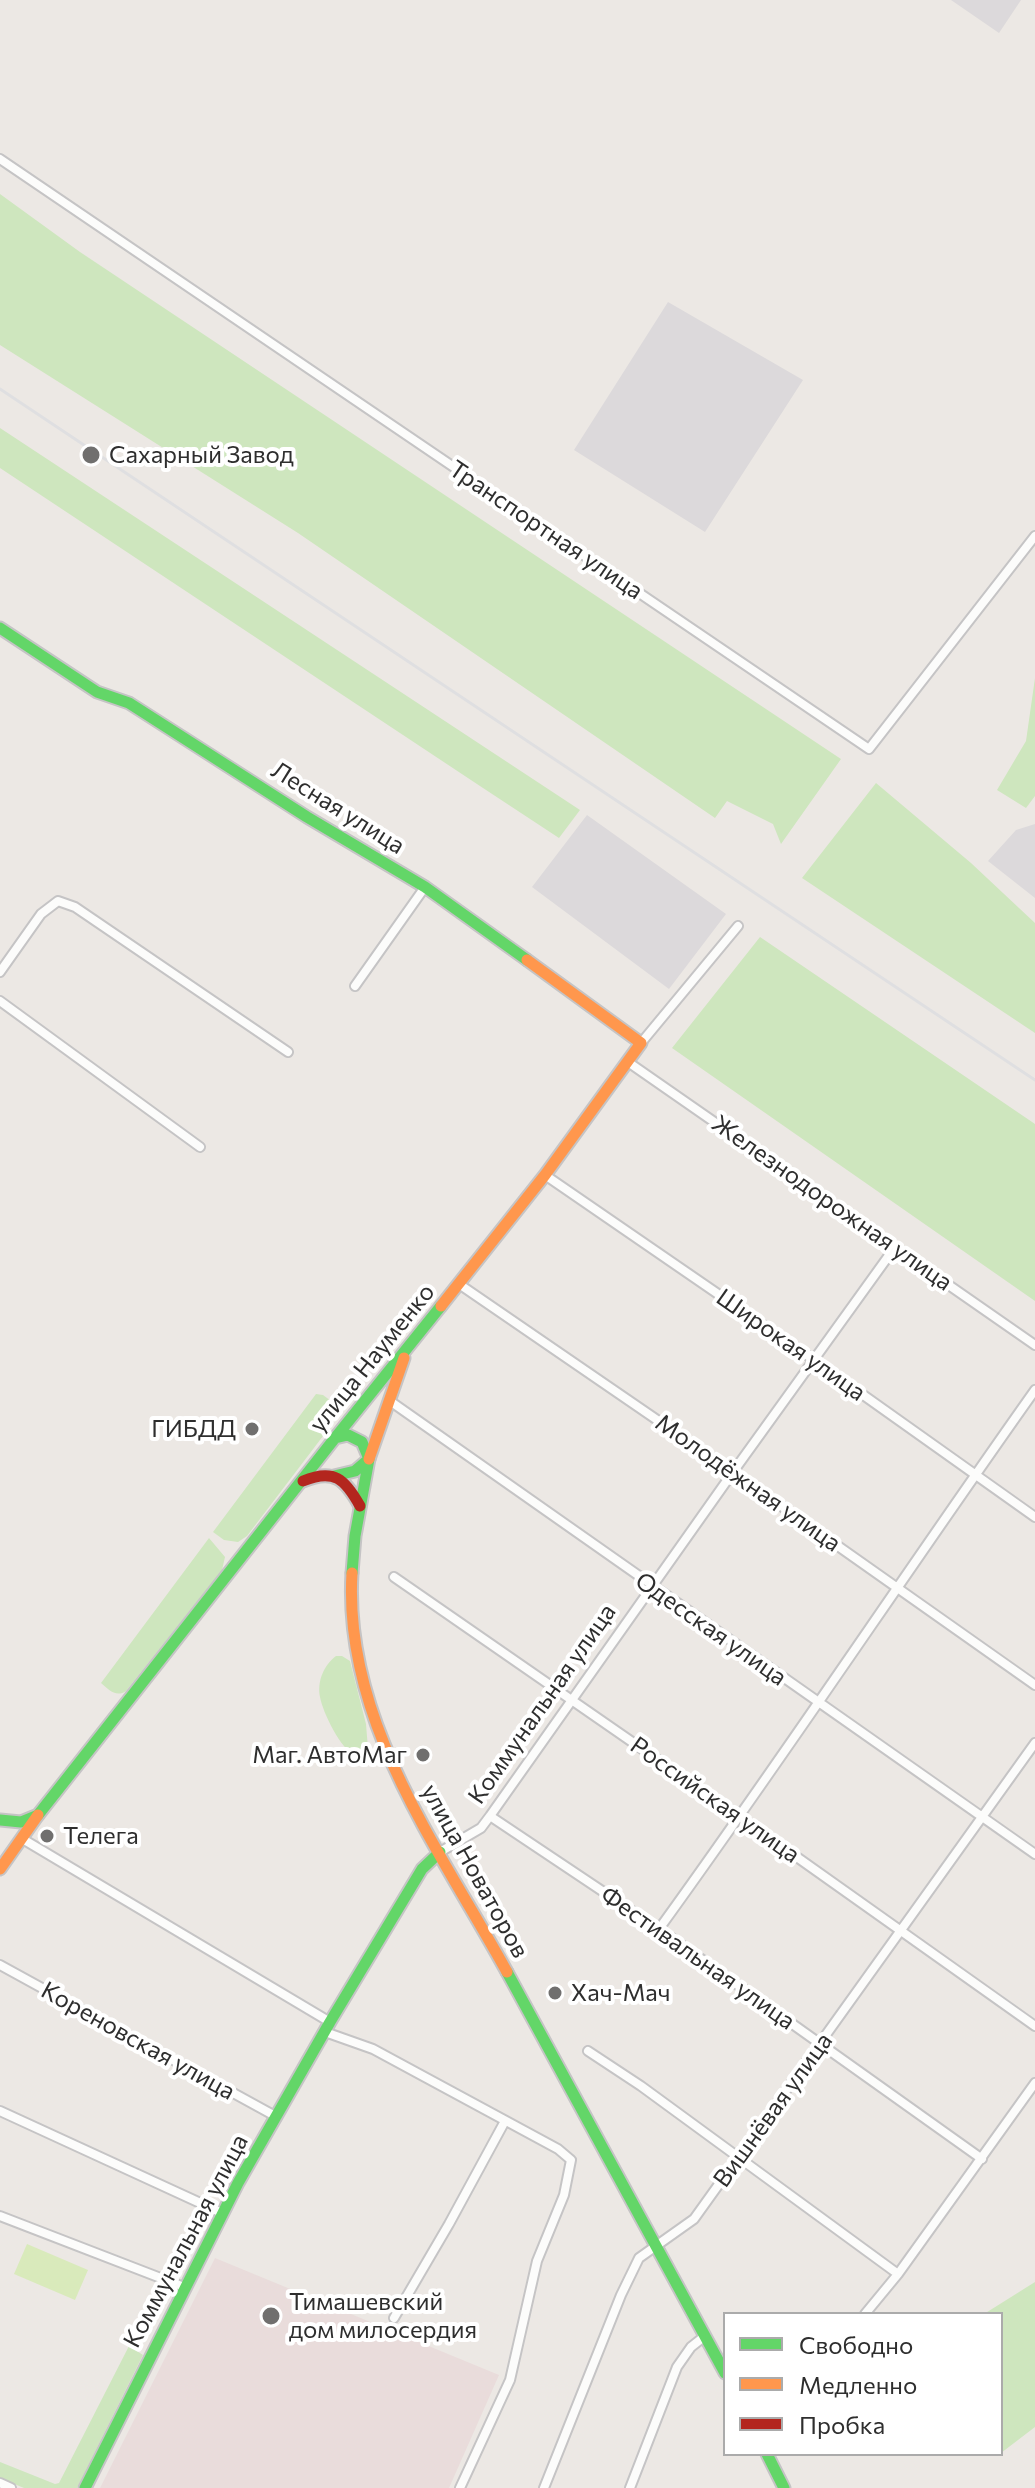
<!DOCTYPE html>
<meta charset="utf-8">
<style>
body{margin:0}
#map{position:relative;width:1035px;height:2488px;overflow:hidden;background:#ece8e4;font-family:Commissioner,sans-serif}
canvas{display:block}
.legend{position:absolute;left:723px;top:2312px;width:280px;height:144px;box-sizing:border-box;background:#fff;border:2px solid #ababab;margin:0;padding:10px 14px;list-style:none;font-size:24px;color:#2e2e2e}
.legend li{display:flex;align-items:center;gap:16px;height:40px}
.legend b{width:40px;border:2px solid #ababab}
</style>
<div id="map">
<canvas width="1035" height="2488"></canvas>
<ul class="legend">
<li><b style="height:10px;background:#63d668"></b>Свободно</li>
<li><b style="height:10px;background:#ff974d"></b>Медленно</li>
<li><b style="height:10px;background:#b3261e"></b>Пробка</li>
</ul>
</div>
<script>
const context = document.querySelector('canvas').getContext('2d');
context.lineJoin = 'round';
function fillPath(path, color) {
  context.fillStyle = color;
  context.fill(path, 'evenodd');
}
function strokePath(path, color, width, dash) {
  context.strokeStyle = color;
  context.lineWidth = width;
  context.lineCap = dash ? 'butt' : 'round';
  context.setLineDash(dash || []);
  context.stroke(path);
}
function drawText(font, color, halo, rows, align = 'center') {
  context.font = font + ' Commissioner,sans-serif';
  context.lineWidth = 8;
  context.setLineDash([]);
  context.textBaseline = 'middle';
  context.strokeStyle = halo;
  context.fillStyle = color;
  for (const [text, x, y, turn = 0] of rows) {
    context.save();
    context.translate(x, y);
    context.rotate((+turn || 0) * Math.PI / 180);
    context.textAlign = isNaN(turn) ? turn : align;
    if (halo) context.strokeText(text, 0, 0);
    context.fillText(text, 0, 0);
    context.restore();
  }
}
fillPath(new Path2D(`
 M951,0H1021L999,33Z
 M668,302L803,380L705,532L574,450Z
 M587,815L726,914L669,989L532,887Z
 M1035,824V898L988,861L1016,830Z`), '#dcd9db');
fillPath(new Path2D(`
 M215,2258L499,2375L449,2488H100Z`), '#e9dcdb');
fillPath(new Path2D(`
 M0,194L80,252L841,759L781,844L773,824L727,801L715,818L298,533L0,345Z
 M0,428L580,810L559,838L483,788L0,468Z
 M1035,678V796L1026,808L997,790L1026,741Z
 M876,783L971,863L1035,923V1033L802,878Z
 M760,937L1035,1124V1301L672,1048Z
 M316,1394L323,1395L339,1407V1415L247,1536L238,1542L224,1540L213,1532Z
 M209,1538L225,1557L222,1570L126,1691C116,1698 108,1689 101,1683Z
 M336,1656H342L350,1661L366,1724L368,1749L356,1756C341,1750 323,1713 320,1697C317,1681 324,1665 336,1656Z
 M1035,2282V2427L1001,2453V2314H984Z
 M129,2346L143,2355L77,2488H24L0,2478V2462L55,2484L59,2483Z`), '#cee6be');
fillPath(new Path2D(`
 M27,2244L88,2270L75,2300L14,2274Z`), '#d9eabb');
const street = new Path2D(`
 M0,159L869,749L1035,536
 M0,972L41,914L58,901L75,907L288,1052
 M355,986L425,887
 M0,1001L200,1147
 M641,1043L738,926
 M628,1062L1035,1345
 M545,1175L814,1360L1035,1517
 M459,1284L733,1472L1035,1685
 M390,1401L1035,1854
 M394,1577L739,1816L1035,2026
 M490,1816L659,1929L982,2159
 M21,1838L330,2022
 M440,1852L481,1828L490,1816L733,1472L895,1247
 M659,1929C788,1751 908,1569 1035,1390
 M0,1965L277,2117
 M325,2032L373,2049L558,2149L571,2160L564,2195L537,2261L510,2380L460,2488
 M588,2051L641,2086L898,2274
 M0,2111L222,2213
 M0,2216L184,2287
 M865,2314L898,2274L1035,2083
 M394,2318L449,2224L505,2121
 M0,2483L11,2488
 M544,2488L621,2295L639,2258L694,2219L1035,1743
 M630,2488L677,2367L691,2347L705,2336`);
const fast = new Path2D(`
 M0,628L97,692L129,703L307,817L425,887L527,960
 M335,1438L441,1306
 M334,1476L355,1471L369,1459
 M0,1820L21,1822L38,1815L335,1438L348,1435L362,1442L369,1459L355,1536L352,1573
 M507,1972L725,2373
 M767,2454L784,2488
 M85,2488L238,2183L330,2022L422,1869L440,1852`);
const slow = new Path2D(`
 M441,1306L545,1175L641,1043L527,960
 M369,1459L404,1358
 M352,1573C343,1721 439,1848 507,1972
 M0,1869L38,1815`);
const jam = new Path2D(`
 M303,1481C334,1468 345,1479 360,1506`);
strokePath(street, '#c5c4c5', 12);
strokePath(fast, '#c5c4c5', 15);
strokePath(slow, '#c5c4c5', 15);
strokePath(jam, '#c5c4c5', 15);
strokePath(street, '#fcfcfb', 8);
strokePath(fast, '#63d668', 11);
strokePath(slow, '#ff974d', 11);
strokePath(jam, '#b3261e', 11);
strokePath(new Path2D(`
 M0,389L1035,1080`), '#dfdfe1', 3);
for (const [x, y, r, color] of [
 [91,455,10,"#706f6e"],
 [252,1429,8,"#706f6e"],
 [423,1755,8,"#706f6e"],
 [47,1836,8,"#706f6e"],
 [555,1993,8,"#706f6e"],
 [271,2316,10,"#706f6e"]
]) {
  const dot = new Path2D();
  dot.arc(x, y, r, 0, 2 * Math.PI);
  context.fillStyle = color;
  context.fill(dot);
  strokePath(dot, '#fff', 3);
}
drawText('24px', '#2e2e2e', '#fff', [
 ["Сахарный Завод",109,455],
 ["ГИБДД",236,1429,"right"],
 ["Маг. АвтоМаг",407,1755,"right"],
 ["Телега",63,1836],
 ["Хач-Мач",571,1993],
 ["Тимашевский",289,2302],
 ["дом милосердия",289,2330]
], 'left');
drawText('24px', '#2e2e2e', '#fff', [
 ["Транспортная улица",546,530,34],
 ["Лесная улица",338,808,32],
 ["Железнодорожная улица",832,1203,35],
 ["Широкая улица",791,1345,35],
 ["улица Науменко",372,1358,-51],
 ["Молодёжная улица",748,1483,35],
 ["Одесская улица",711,1629,35],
 ["Коммунальная улица",542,1704,-55],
 ["Российская улица",715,1800,35],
 ["улица Новаторов",475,1871,61],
 ["Фестивальная улица",698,1958,35],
 ["Кореновская улица",138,2041,29],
 ["Вишнёвая улица",773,2110,-54],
 ["Коммунальная улица",186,2241,-62]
]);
</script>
